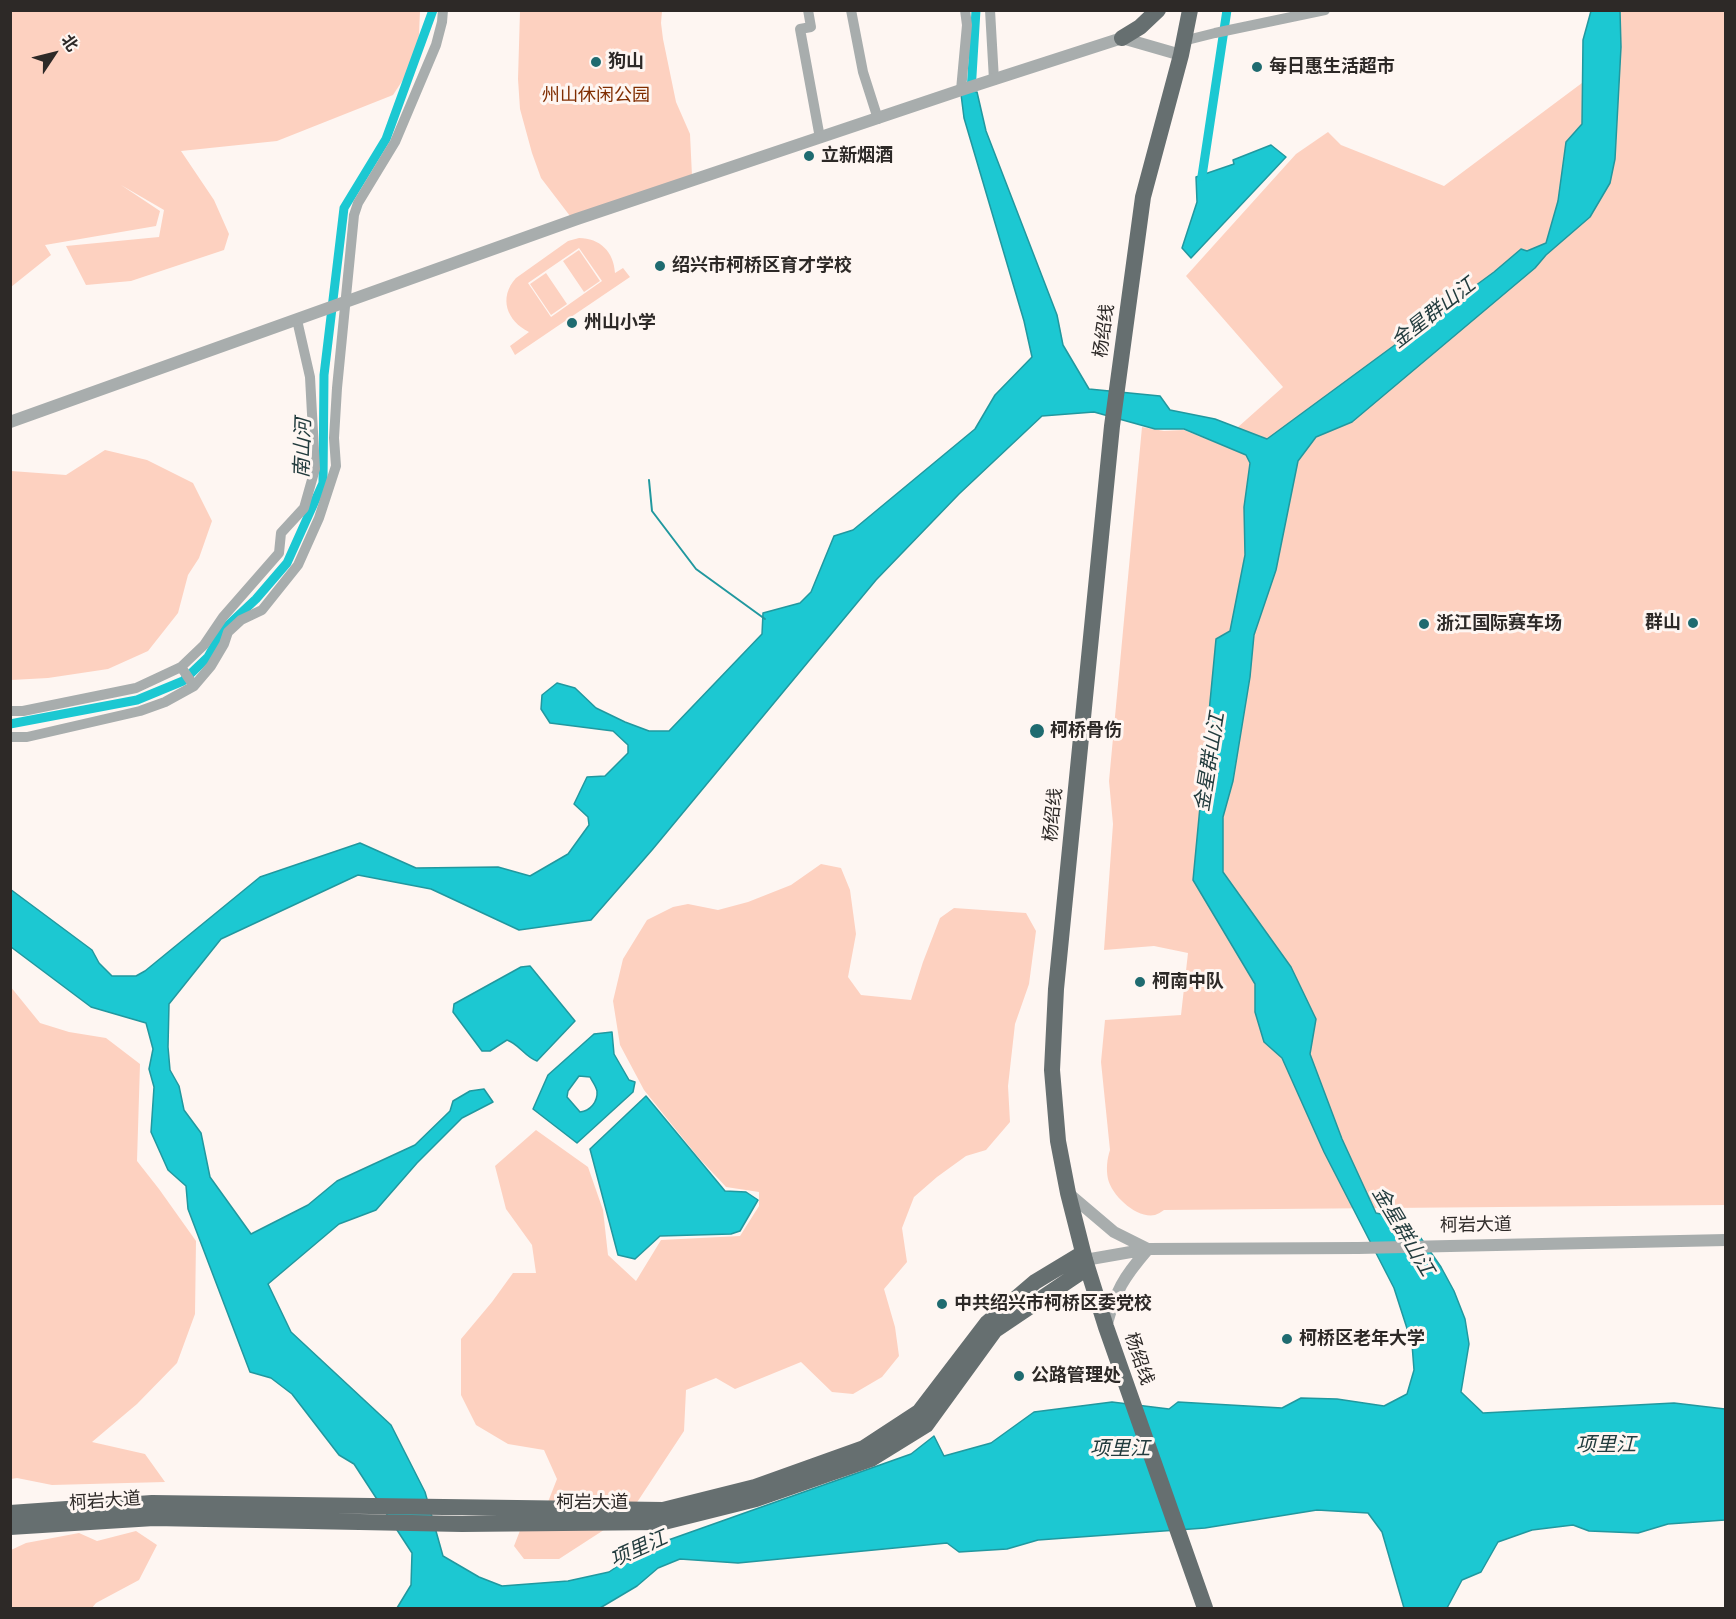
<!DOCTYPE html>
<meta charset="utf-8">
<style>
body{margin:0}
#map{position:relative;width:1736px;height:1619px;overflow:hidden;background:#fef6f2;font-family:"Sofia Sans Condensed","Noto Sans SC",sans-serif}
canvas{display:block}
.frame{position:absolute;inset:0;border:12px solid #2d2927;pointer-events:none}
.north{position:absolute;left:24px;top:24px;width:60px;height:60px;-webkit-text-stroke:4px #fef6f2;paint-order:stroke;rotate:55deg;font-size:16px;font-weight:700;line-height:24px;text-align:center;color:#2d2927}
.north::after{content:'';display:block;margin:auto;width:21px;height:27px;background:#2d2927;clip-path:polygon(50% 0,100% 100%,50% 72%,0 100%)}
</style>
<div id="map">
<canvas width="1736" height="1619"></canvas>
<div class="frame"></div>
<div class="north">北</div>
</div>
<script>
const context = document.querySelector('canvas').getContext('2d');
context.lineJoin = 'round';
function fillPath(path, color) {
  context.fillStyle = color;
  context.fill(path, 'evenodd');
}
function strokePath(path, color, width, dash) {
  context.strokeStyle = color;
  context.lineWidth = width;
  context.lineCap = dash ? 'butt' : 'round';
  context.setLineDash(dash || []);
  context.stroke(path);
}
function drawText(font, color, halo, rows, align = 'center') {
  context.font = font + ' "Sofia Sans Condensed","Noto Sans SC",sans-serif';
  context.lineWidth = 6;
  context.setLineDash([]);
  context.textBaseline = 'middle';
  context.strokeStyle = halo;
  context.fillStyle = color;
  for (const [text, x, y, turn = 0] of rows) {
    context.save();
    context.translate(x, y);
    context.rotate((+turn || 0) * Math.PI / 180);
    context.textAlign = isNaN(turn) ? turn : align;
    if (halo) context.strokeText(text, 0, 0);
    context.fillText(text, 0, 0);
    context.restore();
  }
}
fillPath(new Path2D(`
 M11,10L420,11L418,57L393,95L277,141L181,151L214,200L229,234L224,250L131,281L86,285L66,246L159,237L164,210L121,185L160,211L156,226L45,245L51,255L11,287Z
 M520,11H662L661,23L663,39L676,102L690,134L692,176L570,216L541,178L532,153L520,109L518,79Z
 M1598,11H1725V1205L1164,1210C1161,1212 1158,1214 1155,1215C1137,1219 1112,1196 1108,1179C1106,1169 1107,1159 1110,1150L1101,1062L1105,1020L1181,1015L1188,953L1154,946L1104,950L1113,824L1109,781L1142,427L1164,431L1184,430L1219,444L1283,387L1186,276L1296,154L1328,132L1341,145L1444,186L1586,80Z
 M579,238C600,238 614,252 615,273L623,268L630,277L515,355L510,346L529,332C507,321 498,298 516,278L568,241ZM579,248L602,281L551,317L528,283Z
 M579,250L600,281L584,292L563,261Z
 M546,273L567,304L551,315L530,284Z
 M105,450L147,460L193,483L212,521L199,558L188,575L178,613L148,651L108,669L48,678L11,680V471L66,475Z
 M821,864L841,868L850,890L856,934L848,977L861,995L911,1000L923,962L940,918L954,908L1026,913L1036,931L1029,984L1015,1024L1008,1086L1010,1122L986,1150L966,1156L937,1177L914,1197L902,1228L907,1262L884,1289L895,1327L899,1356L882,1377L853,1394L832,1392L801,1362L735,1389L716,1378L686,1390L684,1431L630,1513L559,1559H524L514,1546L521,1528L546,1507L557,1479L544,1450L508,1444L476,1425L461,1395V1339L492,1302L513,1273H536L532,1245L506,1209L495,1166L536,1130L588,1167L603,1210L608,1255L636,1281L661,1240L740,1236L759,1206V1192L726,1187L698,1157L644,1090L620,1045L613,1001L623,959L647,920L673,907L688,904L718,910L748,902L791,885Z
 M10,986L40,1023L69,1032L106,1038L140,1064L137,1161L159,1189L196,1241L195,1314L177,1363L137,1404L92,1442L145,1454L165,1482L52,1485L17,1478L11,1479Z
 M136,1531L157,1545L139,1580L96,1603L92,1608H11V1550L26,1543L79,1533L97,1541Z`), '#fdd1c0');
const water = new Path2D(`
 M1591,11H1620L1621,47L1615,159L1610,183L1590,217L1546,255L1535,268L1352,422L1316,437L1298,461L1276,570L1254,635L1250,677L1233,781L1223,817V872L1291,967L1316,1019L1310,1054L1342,1139L1376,1213L1399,1218L1418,1234L1441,1267L1454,1291L1465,1319L1469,1344L1461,1392L1483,1413L1674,1403L1725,1409V1520L1668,1524L1638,1533L1589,1531L1573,1525L1532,1530L1498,1542L1481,1572L1462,1580L1447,1608H1404L1382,1532L1368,1513L1317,1510L1205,1528L1038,1540L1007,1549L959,1552L947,1543L738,1563L680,1559L658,1568L637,1586L600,1608H397L411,1585L412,1553L354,1464L339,1455L292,1394L271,1378L250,1372L188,1209L186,1186L168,1170L151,1132L154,1087L149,1069L153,1049L146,1023L91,1007L11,947L10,889L92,950L99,963L112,976H136L145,971L260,877L360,843L416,868L498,867L530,876L568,854L589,825L588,817L574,804L587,777L605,776L628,753V745L613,731L550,723L541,709L542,695L557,683L575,688L596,708L625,722L649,731H669L762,634L763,613L800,603L811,592L834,536L853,530L975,429L995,395L1032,357L1024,321L964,118L961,94L977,92L986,131L1057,315L1063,345L1089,389L1160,396L1170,410L1215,419L1267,439L1494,272L1521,249L1527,251L1546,243L1558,201L1566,142L1582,124L1583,40ZM1094,412L1155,429H1184L1246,455L1250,463L1244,507L1245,555L1230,631L1216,639L1193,880L1255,984V1012L1264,1042L1282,1058L1324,1152L1394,1288L1412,1344L1414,1370L1407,1394L1384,1406L1337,1399L1301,1398L1282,1408L1178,1402L1169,1409L1112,1402L1034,1412L991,1443L944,1456L934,1436L911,1454L643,1549L609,1572L568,1581L502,1586L479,1577L443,1556L425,1492L391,1425L291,1332L268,1284L339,1224L376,1210L417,1163L462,1118L493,1102L484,1089L470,1091L453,1101L450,1111L415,1145L337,1181L308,1205L251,1234L210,1177L201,1133L184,1110L179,1086L170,1070L168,1047L169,1004L221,939L358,875L431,889L519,930L591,920L652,850L876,580L959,494L1042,416Z
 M1271,145L1286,157L1191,258L1182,248L1197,202L1196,177L1234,164L1233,160Z
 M530,966L575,1021L537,1061C525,1057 519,1044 507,1040L490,1051H482L453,1012L454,1004L521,967Z
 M612,1032L614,1054L629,1080L635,1082L633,1092L577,1143L533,1109L548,1075L594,1034ZM579,1076L590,1077C592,1081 596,1086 597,1091C598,1102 590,1111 580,1112L567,1097L568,1091Z
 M646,1096L725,1191L746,1192L758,1200L740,1231L731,1234L660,1236L635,1259L618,1255L590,1149Z`);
fillPath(water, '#1cc8d2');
strokePath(water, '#21989f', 1.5);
strokePath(new Path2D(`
 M649,480L652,511L696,569L765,619`), '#21989f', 2);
strokePath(new Path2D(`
 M971,92L976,10
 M1202,176L1227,10
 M10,724L137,700L183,681L208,657L223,630L256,599L287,563L323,483L324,375L344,208L386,139L433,10`), '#1cc8d2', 9);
strokePath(new Path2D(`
 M808,10L811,27L800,29L820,138
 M851,10L863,72L878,119
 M990,10L994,80
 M1183,41L1215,33L1325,10
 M961,90L967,25L965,10
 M181,667L194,686
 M10,711H23L136,688L181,667L204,645L223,617L279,553L281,533L304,508L315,469L310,377L297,320
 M10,737H27L140,711L165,702L194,686L211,666L224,644L228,632L241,620L262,610L298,565L319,518L336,466L334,438L337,388L354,215L358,203L395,142L436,45L442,22L443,10`), '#a8adad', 10);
strokePath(new Path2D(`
 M10,422L577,219L961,90L1122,38L1181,55
 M1068,1193L1114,1232L1148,1249
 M1085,1260L1148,1249L1358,1248L1726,1240
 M1106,1327C1116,1290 1123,1278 1148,1249`), '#a8adad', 12);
strokePath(new Path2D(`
 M1190,10L1181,55L1143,197L1112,426L1056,989L1052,1070L1058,1141L1068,1193L1085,1260L1106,1327L1205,1608
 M1122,38L1140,27L1158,10
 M10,1513L152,1503L663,1510L755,1487L864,1448L919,1412L987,1323L1035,1282L1083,1253
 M10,1527L154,1518L462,1524L664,1522L756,1499L871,1459L926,1425L995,1330L1087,1268`), '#666f70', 16);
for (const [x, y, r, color] of [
 [596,62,6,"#1f6b70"],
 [1257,67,6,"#1f6b70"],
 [809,156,6,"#1f6b70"],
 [660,266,6,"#1f6b70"],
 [572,323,6,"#1f6b70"],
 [1693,623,6,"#1f6b70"],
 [1424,624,6,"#1f6b70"],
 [1037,731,8,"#1f6b70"],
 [1140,982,6,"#1f6b70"],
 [942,1304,6,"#1f6b70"],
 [1287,1339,6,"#1f6b70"],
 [1019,1376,6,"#1f6b70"]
]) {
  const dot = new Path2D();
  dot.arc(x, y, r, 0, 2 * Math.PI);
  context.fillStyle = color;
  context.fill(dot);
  strokePath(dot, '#fef6f2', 2);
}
drawText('bold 18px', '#2d2927', '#fef6f2', [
 ["狗山",608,62],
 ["每日惠生活超市",1269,67],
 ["立新烟酒",821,156],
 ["绍兴市柯桥区育才学校",672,266],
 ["州山小学",584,323],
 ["群山",1681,623,"right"],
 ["浙江国际赛车场",1436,624],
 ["柯桥骨伤",1050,731],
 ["柯南中队",1152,982],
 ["中共绍兴市柯桥区委党校",954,1304],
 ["柯桥区老年大学",1299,1339],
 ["公路管理处",1031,1376]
], 'left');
drawText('18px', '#802d00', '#fef6f2', [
 ["州山休闲公园",596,96]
]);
drawText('18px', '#2d2927', '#fef6f2', [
 ["杨绍线",1105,331,-82],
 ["杨绍线",1054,815,-84],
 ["柯岩大道",1476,1226,-1],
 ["杨绍线",1138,1359,71],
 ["柯岩大道",105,1502,-4],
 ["柯岩大道",592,1503]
]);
drawText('italic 20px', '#233c3e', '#fef6f2', [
 ["金星群山江",1434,314,-38],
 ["南山河",304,448,-88],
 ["金星群山江",1211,762,-81],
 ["金星群山江",1402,1232,59],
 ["项里江",1606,1446],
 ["项里江",1120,1450],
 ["项里江",639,1550,-24]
]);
</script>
